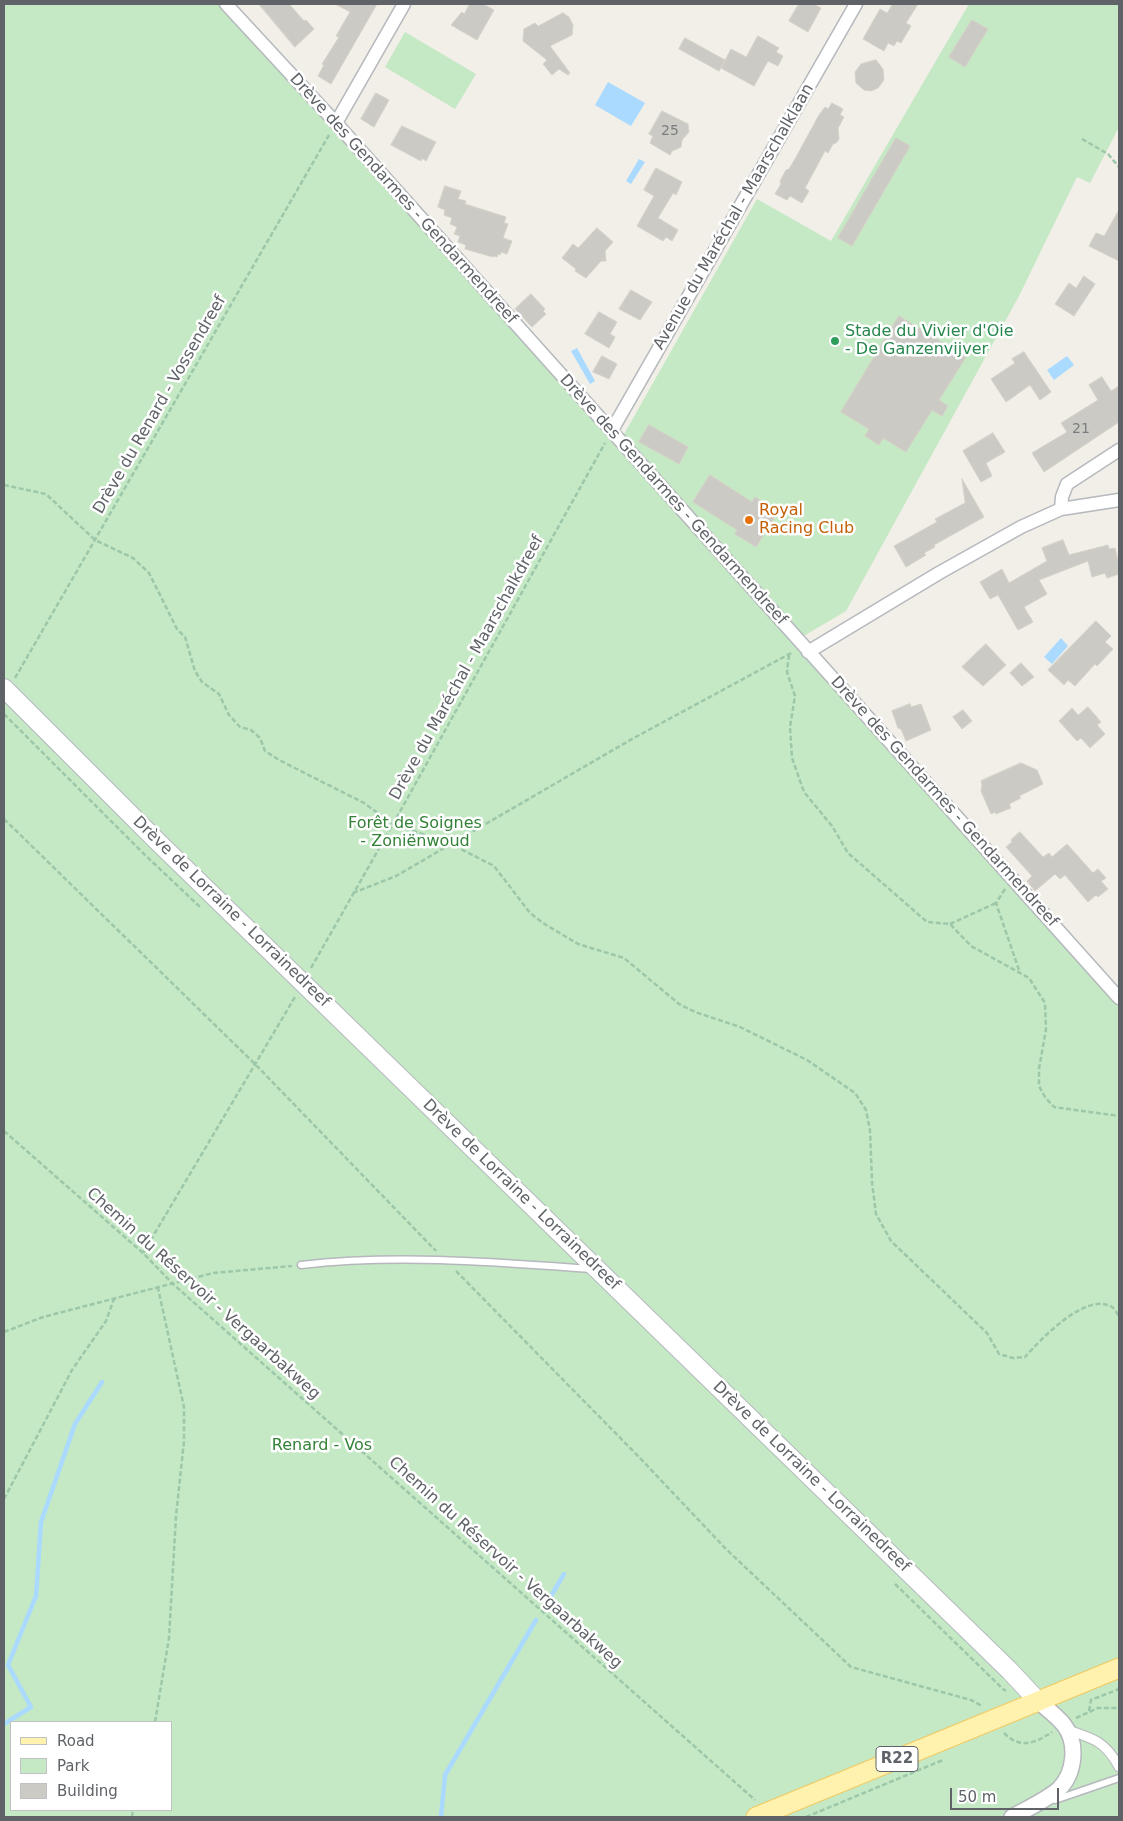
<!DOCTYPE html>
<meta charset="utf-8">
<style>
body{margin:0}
#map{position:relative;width:1123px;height:1821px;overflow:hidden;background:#f1efe8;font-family:"DejaVu Sans",sans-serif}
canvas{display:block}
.frame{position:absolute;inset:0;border:5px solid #5f6368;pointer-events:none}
.legend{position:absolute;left:10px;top:1721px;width:162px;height:90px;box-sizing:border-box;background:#fff;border:1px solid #bfc1c3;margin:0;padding:6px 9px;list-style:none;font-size:15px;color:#5f6368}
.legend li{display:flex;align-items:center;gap:10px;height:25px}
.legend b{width:25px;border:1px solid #bfc1c3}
.scale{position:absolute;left:950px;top:1788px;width:109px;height:22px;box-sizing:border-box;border:2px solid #5f6368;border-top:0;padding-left:6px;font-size:15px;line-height:18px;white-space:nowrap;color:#5f6368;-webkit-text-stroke:4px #fff;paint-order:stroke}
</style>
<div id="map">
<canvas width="1123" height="1821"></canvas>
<div class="frame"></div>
<ul class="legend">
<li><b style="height:6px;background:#fff2af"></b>Road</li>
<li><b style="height:14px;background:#c5e8c5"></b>Park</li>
<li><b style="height:14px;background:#cccac5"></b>Building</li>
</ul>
<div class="scale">50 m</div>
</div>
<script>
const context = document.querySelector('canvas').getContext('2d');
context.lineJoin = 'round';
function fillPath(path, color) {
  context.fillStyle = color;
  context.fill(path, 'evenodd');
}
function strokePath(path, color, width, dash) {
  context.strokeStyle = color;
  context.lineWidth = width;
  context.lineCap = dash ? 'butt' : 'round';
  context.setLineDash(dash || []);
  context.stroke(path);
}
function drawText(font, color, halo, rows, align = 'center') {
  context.font = font + ' "DejaVu Sans",sans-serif';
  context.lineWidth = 5;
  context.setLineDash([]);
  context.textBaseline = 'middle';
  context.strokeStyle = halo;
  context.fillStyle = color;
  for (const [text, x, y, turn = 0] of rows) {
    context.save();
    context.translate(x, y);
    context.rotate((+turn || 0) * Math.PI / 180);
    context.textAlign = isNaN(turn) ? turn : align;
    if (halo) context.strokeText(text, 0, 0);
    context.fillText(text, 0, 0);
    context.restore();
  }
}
fillPath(new Path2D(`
 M4,4H225L1119,1003V1817H4ZM11,1722H171V1810H11Z
 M969,4H1119V127L1090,183L1077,177L1019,296L846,611L802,637L623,436L757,199L831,241Z
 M405,32L476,74L455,109L385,67Z`), '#c5e8c5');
fillPath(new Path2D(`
 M608,82L645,103L631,126L595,105Z
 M639,159L645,162L631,184L626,181Z
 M577,348L595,381L590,384L571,351Z
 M1067,356L1074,365L1054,380L1047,370Z
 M1061,638L1068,646L1052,664L1044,657Z`), '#aadaff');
strokePath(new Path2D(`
 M548,1601L564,1574
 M4,1724L31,1707L8,1665L36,1596L41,1522L75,1424L102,1382
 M441,1817L445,1775L536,1620`), '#aadaff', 4.5);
const building = new Path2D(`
 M259,4H289L304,21L306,20L314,29L295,47Z
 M335,4H377L331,84L318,76L324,65L322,64L339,37L336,36L350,12Z
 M470,4H483L494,10L477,40L451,25L462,12L464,14Z
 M799,4H813L821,8L808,32L789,21Z
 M893,4H918L906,23L911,26L901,43L897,41L894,46L888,43L884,51L863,39L880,9L887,13Z
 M563,13L569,17L573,25L572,35L550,46L570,73L568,75L559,69L552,75L543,64L547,60L523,41L524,29L535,23L538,26Z
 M972,20L988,29L965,67L949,57Z
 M758,36L779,48L776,52L783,56L778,66L768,61L754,86L721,68L731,49L746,57Z
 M685,38L725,60L719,71L679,49Z
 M876,60L883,69L884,80L878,88L871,91L864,90L856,83L855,72L861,64Z
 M376,93L389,100L374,127L361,119Z
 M832,103L843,109L840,115L844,117L838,128L839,139L836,143L833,144L828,153L825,151L805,188L809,191L802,203L790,196L787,200L775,194L781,184L780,181L786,170L789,169L795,159L819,115L825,107L828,109Z
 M662,111L688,124L689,132L682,140L681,147L672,151L670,155L650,143L653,136L649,134Z
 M402,126L436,142L426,161L422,158L421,161L391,145Z
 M896,138L910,146L852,246L838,238Z
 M656,168L682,182L676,195L673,193L658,218L678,230L672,241L666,237L663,241L637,226L654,196L644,190Z
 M445,186L461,191L458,199L466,201L465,204L506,217L504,223L508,224L503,238L512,241L507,254L501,252L500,255L498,254L497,257L494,256L493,257L465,249L466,245L458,242L460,236L454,234L457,227L450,224L452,218L444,215L445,210L438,207Z
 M1119,210V261L1089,246L1096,233L1104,236Z
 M597,228L613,242L605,251L606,261H601L586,278L575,271L576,269L562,258L573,244L578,248Z
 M1084,276L1095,284L1074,316L1055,304L1069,283L1076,288Z
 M631,290L652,302L640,320L619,309Z
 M531,294L545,309L543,311L546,314L532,327L515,309Z
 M599,312L617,322L610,334L615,337L609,348L585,334Z
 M899,316L966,357L939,400L948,406L942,416L932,410L906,452L883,438L879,445L865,436L869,429L841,412Z
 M1024,352L1051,392L1040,400L1030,385L1006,402L991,379L1015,363L1012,359Z
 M602,356L617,364L609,379L593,372Z
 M1102,377L1111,391L1119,386V422L1044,472L1032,453L1067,432L1061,423L1098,400L1089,385Z
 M649,425L688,447L679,464L639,442Z
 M993,433L1005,452L986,463L992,476L981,482L963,451Z
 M710,475L752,502L755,497L778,512L756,547L735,534L737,530L693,502Z
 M962,479L984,517L934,545L935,547L924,553L926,555L906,567L894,546L937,522L935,519L965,503Z
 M1063,540L1069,555L1108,545L1109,549L1115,548L1119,565V574L1107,578L1105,573L1092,577L1088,561L1039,580L1047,594L1024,607L1033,622L1018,630L998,595L990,599L980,582L1002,569L1009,583L1047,561L1042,548Z
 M1096,621L1111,636L1105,642L1113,649L1097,666L1095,664L1075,686L1068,680L1064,685L1048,670Z
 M986,644L1006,665L983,686L962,667Z
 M1021,663L1034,677L1022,686L1010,673Z
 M910,704L911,707L921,704L931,730L906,741L901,729L898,728L892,711Z
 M1088,707L1101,722L1097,725L1105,734L1090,748L1081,738L1077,741L1059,721L1072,708L1078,715Z
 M963,710L972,721L962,729L953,717Z
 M1021,763L1037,770L1043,784L1019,796L1021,798L1009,804L1011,808L996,814L995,812L991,814L981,791L982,785L981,781Z
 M1020,832L1043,857L1049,853L1052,857L1067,844L1093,873L1098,869L1106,878L1101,881L1108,889L1098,897L1096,895L1088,902L1065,875L1060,879L1055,874L1035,891L1027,881L1032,876L1006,847L1012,842L1011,840Z`);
fillPath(building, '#cccac5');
strokePath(building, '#d6d1c6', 1);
const service = new Path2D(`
 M301,1265C397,1254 494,1262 590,1269
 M1055,1800L1119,1778`);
const pedestrian = new Path2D(`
 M1068,1730C1093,1738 1106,1742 1119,1767`);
const minor = new Path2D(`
 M226,4L336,123L1119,998
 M336,123L404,4
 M612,430L856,4
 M1061,509L1062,497L1067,484L1119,450
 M808,652L939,573L1021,527L1061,509L1119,500`);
const tertiary = new Path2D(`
 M1012,1817C1025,1810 1048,1799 1059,1789C1075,1773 1078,1743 1064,1725C1057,1716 1047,1709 1038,1701`);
const secondary = new Path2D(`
 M4,688L158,842L1009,1670L1038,1701`);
const primary = new Path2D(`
 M756,1817L1119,1668`);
strokePath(service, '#b5b8bc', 9);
strokePath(pedestrian, '#b5b8bc', 11);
strokePath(minor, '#b5b8bc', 15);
strokePath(tertiary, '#b5b8bc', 18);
strokePath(secondary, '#b6babf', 20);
strokePath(primary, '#f2c960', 21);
strokePath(new Path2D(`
 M1082,139L1108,154L1119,167
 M4,485L46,494L95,540L133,558L149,573L177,629L185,637L195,671L202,682L219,694L229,715L240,727L251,730L260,738L265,751L279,760L364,803L393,824L451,844L494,866L530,913L543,923L578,944L624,958L679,1004L695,1012L740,1027L807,1060L855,1093L866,1110L870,1130L872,1182L876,1214L891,1241L987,1333L999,1354L1013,1358L1025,1357C1040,1340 1086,1291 1112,1307C1114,1308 1117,1313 1119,1316
 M789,655L787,672L795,696L790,727L792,758L804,792L832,826L848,853L927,922L950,924L971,946L1029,978L1045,1003L1046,1029L1039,1069V1086L1045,1097L1054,1107L1119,1116
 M15,678L329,135
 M4,714L145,855L200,907
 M4,819L255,1064L436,1251
 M1005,889L996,903L1019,970
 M353,893L396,876L632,739L793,652
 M950,924L996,903
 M311,968L393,824L605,443
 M4,1131L143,1253L173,1284L755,1800
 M143,1253L295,997
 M456,1271L639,1457L726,1549L851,1667L971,1700L982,1706
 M4,1332L43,1317L213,1273L292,1266
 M4,1499L72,1370L106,1321L114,1299
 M895,1584L1003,1689L1006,1691
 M1089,1711L1091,1700L1119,1689
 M1076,1718L1098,1708H1119
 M155,1722L169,1638L176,1516L184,1441V1407L158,1288
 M1004,1733C1020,1749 1034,1744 1052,1732
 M132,1817L133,1810
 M806,1817L943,1760`), '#9cc7a9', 2.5, [5, 2.5]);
strokePath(service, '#fff', 6);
strokePath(pedestrian, '#fff', 9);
strokePath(minor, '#fff', 12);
strokePath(tertiary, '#fff', 15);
strokePath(secondary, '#fff', 18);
strokePath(primary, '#fff2af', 19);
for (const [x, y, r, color] of [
 [835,341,5,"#2e9e5b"],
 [749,520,5,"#e8710a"]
]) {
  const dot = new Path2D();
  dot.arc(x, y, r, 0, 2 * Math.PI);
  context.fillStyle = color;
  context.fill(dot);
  strokePath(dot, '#fff', 2);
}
drawText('14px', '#7a7d7f', null, [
 ["25",670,131],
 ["21",1081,429]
]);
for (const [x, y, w] of [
 [897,1759,42]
]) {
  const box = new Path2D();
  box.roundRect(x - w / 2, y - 12.5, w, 25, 4);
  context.fillStyle = '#fff';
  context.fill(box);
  strokePath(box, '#5f6368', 1);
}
drawText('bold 15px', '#5f6368', null, [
 ["R22",897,1759]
]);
drawText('16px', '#5f6368', '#fff', [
 ["Drève des Gendarmes - Gendarmendreef",403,199,48],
 ["Avenue du Maréchal - Maarschalklaan",734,217,-60],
 ["Drève du Renard - Vossendreef",160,405,-60],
 ["Drève des Gendarmes - Gendarmendreef",673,500,48],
 ["Drève du Maréchal - Maarschalkdreef",467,668,-61],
 ["Drève des Gendarmes - Gendarmendreef",944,802,48],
 ["Drève de Lorraine - Lorrainedreef",231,912,44],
 ["Drève de Lorraine - Lorrainedreef",521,1195,44],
 ["Chemin du Réservoir - Vergaarbakweg",203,1294,42],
 ["Drève de Lorraine - Lorrainedreef",811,1477,44],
 ["Chemin du Réservoir - Vergaarbakweg",505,1563,42]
]);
drawText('16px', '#27864d', '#fff', [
 ["Stade du Vivier d'Oie",845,332],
 ["- De Ganzenvijver",845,350]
], 'left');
drawText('16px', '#c56008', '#fff', [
 ["Royal",759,511],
 ["Racing Club",759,529]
], 'left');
drawText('16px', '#348238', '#fff', [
 ["Forêt de Soignes",415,824],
 ["- Zoniënwoud",415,842],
 ["Renard - Vos",322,1446]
]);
</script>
